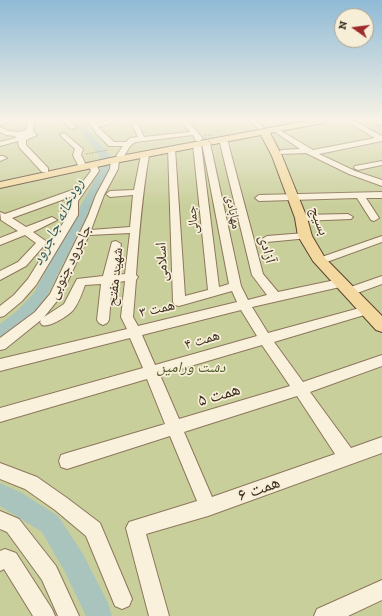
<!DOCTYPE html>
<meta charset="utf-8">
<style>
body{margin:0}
#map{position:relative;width:382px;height:616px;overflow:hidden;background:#f0e4c8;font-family:"Zilla Slab",serif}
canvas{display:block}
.north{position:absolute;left:334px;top:8px;width:40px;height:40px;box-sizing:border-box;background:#f7eed8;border:1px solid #ada18e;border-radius:50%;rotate:284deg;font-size:11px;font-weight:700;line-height:16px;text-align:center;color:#3d2e20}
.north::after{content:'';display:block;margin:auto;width:14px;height:18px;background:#9e2a2b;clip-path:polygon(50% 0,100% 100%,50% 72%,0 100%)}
</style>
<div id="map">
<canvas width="382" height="616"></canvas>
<div class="north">N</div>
</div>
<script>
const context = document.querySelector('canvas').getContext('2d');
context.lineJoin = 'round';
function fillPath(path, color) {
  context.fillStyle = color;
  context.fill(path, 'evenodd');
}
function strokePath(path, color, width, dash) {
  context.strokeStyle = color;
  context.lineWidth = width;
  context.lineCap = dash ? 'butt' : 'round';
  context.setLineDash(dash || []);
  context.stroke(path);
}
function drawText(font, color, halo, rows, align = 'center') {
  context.font = font + ' "Zilla Slab","Noto Naskh Arabic",serif';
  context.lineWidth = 3.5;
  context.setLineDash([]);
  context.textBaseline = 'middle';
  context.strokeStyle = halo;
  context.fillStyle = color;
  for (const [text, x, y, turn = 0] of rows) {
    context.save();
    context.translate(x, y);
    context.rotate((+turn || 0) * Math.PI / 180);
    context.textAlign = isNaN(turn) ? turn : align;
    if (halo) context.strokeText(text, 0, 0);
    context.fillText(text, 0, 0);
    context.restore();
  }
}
fillPath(new Path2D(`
 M0,120H382V616H0Z`), '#c9cf9b');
fillPath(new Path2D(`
 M257,120H262L265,122L263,123Z`), '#a9c4bc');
fillPath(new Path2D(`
 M72,120H80L109,155L112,166L45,300L27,319L6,337L0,339V324L17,311L34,293L102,166L99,155Z
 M0,483L22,493L58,516L83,554L108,603L112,616H86L65,572L42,532L0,506Z`), '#a9c4bc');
const minor = new Path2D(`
 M7,120H17L0,125V121Z
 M28,120H34L33,131L37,135L26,140V145L48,168V172H42L19,147L18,141L0,146V142L16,138L15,136L6,135L0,132V127L8,131L19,132L26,130Z
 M63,120H69L76,128L71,129Z
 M87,120H93L96,123L109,120H118L117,121L98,127L114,142H126L130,138L138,137L132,124L135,122L138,124L144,137L190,132L183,123L177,121L176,120H187L203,139L199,141H196L193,135L135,142L130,146L123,158H120L116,156L123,146H109L96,133Z
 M249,120H255L264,128L259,129Z
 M345,120H352L382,136V141L319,154L355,171L382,180V186L349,174L306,153L279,154L278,152L282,150L300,149L271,129L276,128L313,150L375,138Z
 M382,120V124L378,125L375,123Z
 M64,133L83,149L81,155L85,163L84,165H78L73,155L75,149L60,135Z
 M220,137H223L227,139L263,274L278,292L340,279L344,280L346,283L344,286L340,287L252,307L268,333L367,306L371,307L373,310L371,313L274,342L303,382L382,355V366L310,392L351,448L382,437V453L208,516L146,534L169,616H149L126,528L129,522L197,501L170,436L67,469L61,467L59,461L61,455L67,453L165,424L147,379L0,422V408L143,368L130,338L0,371V359L127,329L121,317L125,281L112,283L109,320L107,323L103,325L99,323L97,320L101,284L85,285C82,293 79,302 74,309C70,315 49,328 42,325L40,322L41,320L5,349L0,350V338L35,312L50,294L88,216L96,195L110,169L111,160L115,158L119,160L118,169L104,195L91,230L130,227L133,195L110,197L106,194L110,191L134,190L141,155L145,153L149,155C142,196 139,234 136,275L138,277L136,280L133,317L138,326L237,302L232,291L179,306L175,305L173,302L168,147H171L175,149L185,296L208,290L193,144L197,142L201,144L219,287L229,284L202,143L206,141L210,143L241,286L248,300L267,295L252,275L219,139ZM130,233L125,274L114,275L121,244L116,241L112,242L103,276L77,279L64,304L44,317L61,296L89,235ZM241,310L257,336L155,365L142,335ZM262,345L290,386L179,419L160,375ZM297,396L335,454L212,497L184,432Z
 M0,156H3L7,158L0,161Z
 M382,161V165L358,170L354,168L355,166Z
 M90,163H96L99,171L78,201V215L36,285L22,301L4,316L0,317V306L14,295L28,279L68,215L70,201L73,196L12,218L26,227L52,217L57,220L33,232L47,242L26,266L0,280V271L18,262L36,243L25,235L0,245V238L18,231L1,220L0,212L5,214L78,188L91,171L89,165Z
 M382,192V198H366L379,218L374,221L371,220L357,198L259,201L255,198L259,195Z
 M348,214L353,217L351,219L301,221L296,218L301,215Z
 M305,233L309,234L310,236L309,238L267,242L262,239L267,236Z
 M382,236V242L324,263L320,264L315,261L316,259Z
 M382,276V284L349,296L345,295L343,292L345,289Z
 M0,463L37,477L67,498L100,523L132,599L129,606L122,609L115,606L86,536L55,510L25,489L0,479Z
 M0,511L19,519L56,566L79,616H58L42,580L7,532L0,529Z
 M5,549L16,553L52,609L55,616H33L4,569L0,571V551Z
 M382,580V600L348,616H314L317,609Z`);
const major = new Path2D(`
 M312,120H327L323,123L270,133L282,156L307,218L312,236L325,258L382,316V332L376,330L313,261L298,236L295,218L272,156L261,135L115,163L0,188V182L115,157Z`);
strokePath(minor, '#8d765c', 2);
strokePath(major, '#5b4430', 2);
strokePath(new Path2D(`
 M205,135H213
 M86,154L108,150`), '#8d765c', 1, [2, 1]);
fillPath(minor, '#faf1dc');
fillPath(major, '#f3d9a0');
strokePath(new Path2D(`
 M203,135L213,145`), '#8d765c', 1, [2, 1]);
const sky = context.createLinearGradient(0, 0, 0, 206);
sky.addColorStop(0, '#8fbad6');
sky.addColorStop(0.58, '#f8f3e6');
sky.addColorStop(1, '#f8f3e600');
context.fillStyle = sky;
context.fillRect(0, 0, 382, 206);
drawText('13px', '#3d2e20', '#f7eed8', [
 ["مهابادی",233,212,79],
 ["جمالی",193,220,-96]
]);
drawText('15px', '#3d2e20', '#f7eed8', [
 ["بسیج",319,221,69],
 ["آزادی",267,249,75],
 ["جاجرود جنوبی",70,262,-64],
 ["اسلامی",162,262,-93],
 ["شهید مفتح",115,277,-84],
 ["همت ۳",157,309,-14],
 ["همت ۴",202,340,-17]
]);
drawText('italic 15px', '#4d5a26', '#f7eed8', [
 ["دشت ورامین",191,368]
]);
drawText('italic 16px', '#2f5d5a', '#f7eed8', [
 ["رودخانه جاجرود",58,222,-63]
]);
drawText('18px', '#3d2e20', '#f7eed8', [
 ["همت ۵",219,395,-17],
 ["همت ۶",259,489,-20]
]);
</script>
